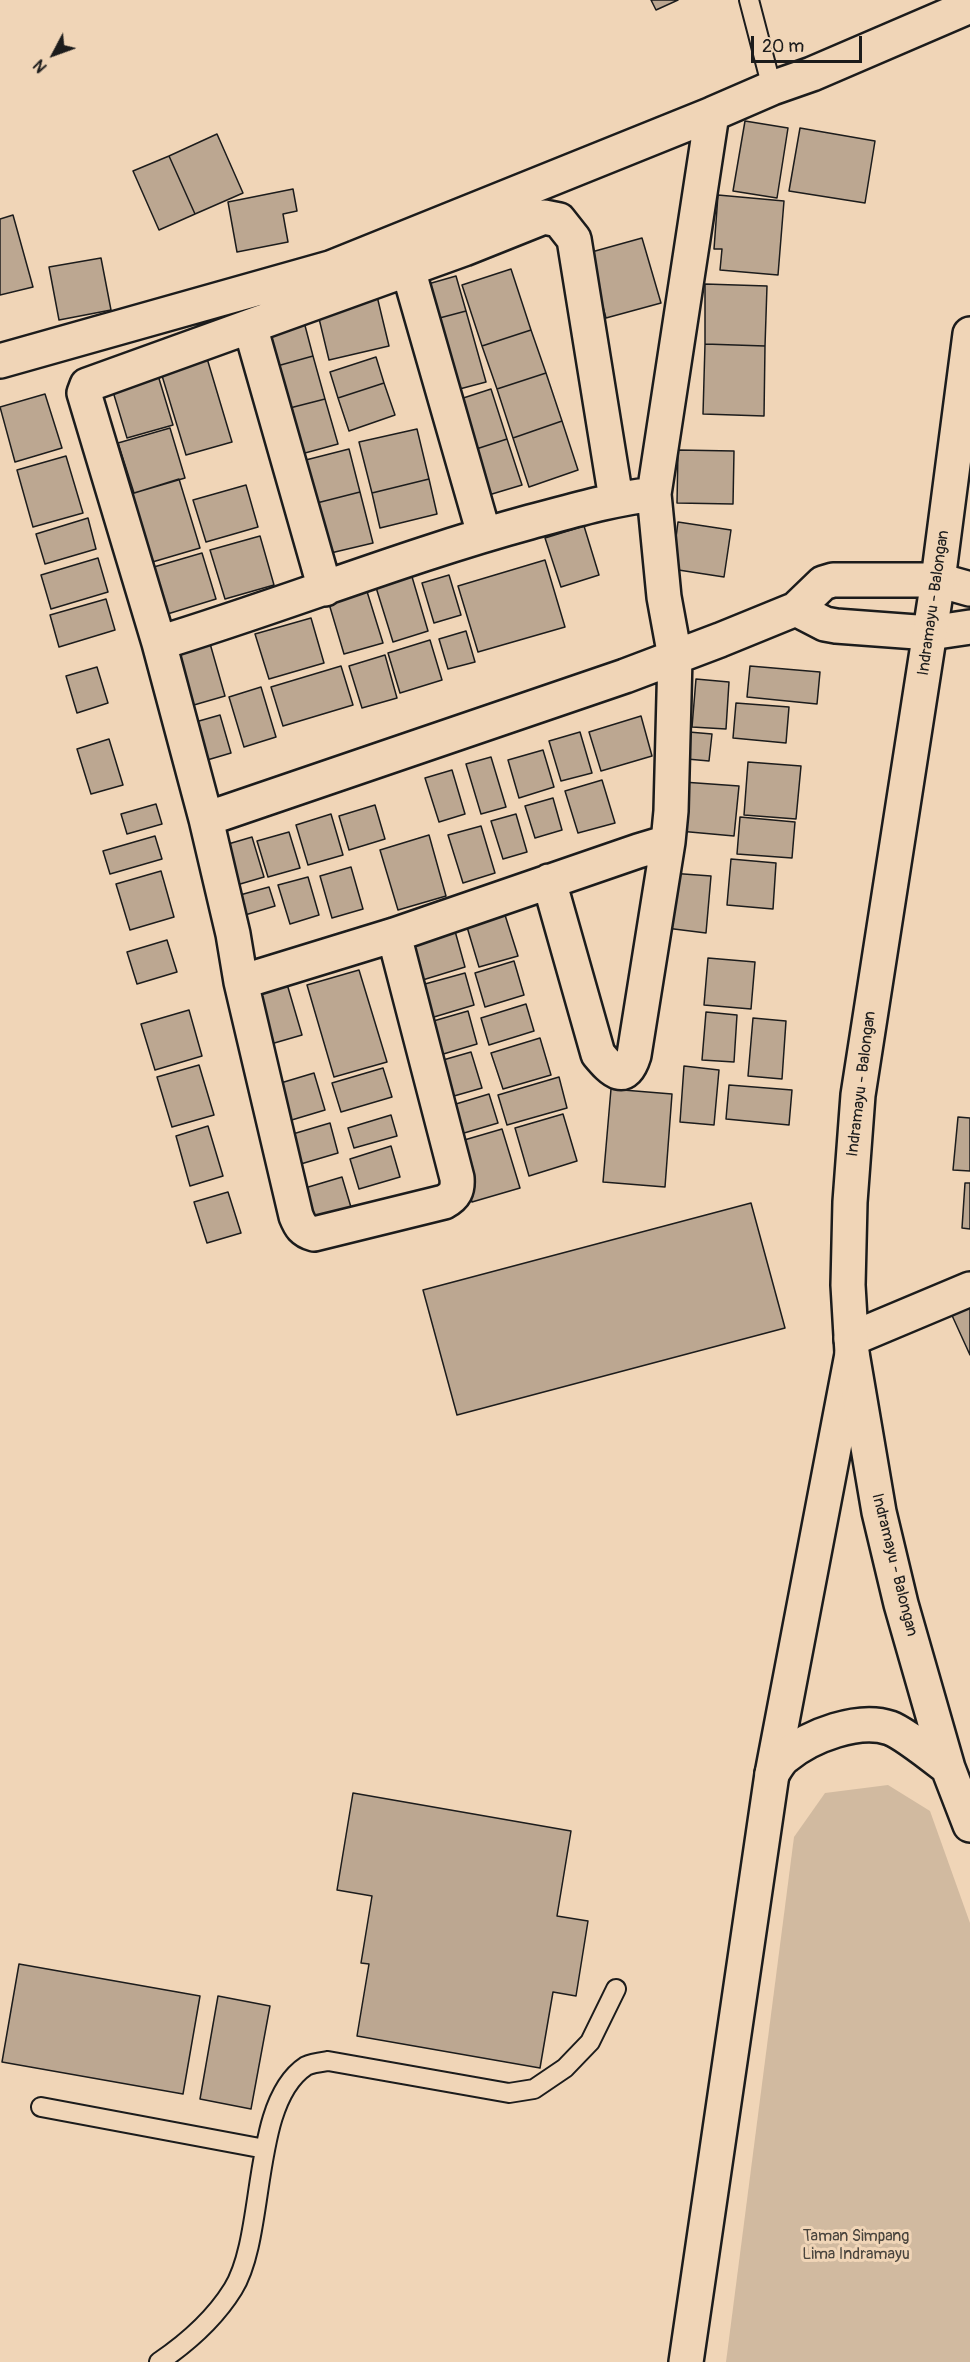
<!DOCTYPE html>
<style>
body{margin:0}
#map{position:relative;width:970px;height:2362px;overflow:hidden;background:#f0d5b7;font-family:Pangolin,sans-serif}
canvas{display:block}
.north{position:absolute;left:24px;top:24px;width:60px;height:60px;-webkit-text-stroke:4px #f0d5b7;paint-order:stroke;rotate:229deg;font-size:16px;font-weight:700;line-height:24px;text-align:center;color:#1c1c1c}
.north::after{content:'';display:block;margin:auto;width:21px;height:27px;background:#1c1c1c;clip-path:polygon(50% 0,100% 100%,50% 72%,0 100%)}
.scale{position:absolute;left:751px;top:36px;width:111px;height:27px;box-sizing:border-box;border:3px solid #1c1c1c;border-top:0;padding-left:8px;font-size:18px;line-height:21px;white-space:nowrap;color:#1c1c1c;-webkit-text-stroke:4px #f0d5b7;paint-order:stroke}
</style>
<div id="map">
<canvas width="970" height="2362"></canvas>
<div class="north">N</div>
<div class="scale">20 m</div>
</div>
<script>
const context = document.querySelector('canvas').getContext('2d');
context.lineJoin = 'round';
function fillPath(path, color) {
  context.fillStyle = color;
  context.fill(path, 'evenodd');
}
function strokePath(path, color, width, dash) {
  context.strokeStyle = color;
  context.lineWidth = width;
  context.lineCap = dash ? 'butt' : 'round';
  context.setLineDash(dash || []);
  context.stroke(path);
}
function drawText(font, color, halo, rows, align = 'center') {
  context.font = font + ' Pangolin,sans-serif';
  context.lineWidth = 6;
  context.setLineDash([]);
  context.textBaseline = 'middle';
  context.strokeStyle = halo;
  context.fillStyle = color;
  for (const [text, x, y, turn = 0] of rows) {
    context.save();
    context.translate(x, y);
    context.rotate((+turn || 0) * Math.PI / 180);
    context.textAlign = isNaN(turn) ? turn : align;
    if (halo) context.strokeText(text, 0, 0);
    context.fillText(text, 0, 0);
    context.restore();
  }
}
fillPath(new Path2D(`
 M888,1785L930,1811L970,1923V2362H726L794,1837L825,1793Z`), '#d1baa0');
const building = new Path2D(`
 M651,0H678L656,10Z
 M745,121L788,128L777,198L733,191Z
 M800,128L875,141L865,203L789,191Z
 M217,134L243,193L195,214L169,156Z
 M169,156L195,214L159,230L133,171Z
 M293,189L297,211L283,214L288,242L237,252L228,202Z
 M718,195L784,201L778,275L720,270L722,249H714Z
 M13,215L33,287L0,295V219Z
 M642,238L661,303L606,318L588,253Z
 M101,258L111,310L59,320L49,267Z
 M511,269L531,330L482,346L462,285Z
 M456,276L466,311L432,320L421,286Z
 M705,284L767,286L765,346L705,344Z
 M376,292L389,346L329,360L316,306Z
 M466,311L486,382L452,391L432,320Z
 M303,318L313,356L270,368L260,330Z
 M531,330L546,373L497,389L482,346Z
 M705,344L765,346L764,416L703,414Z
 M206,355L232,442L186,455L160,369Z
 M313,356L325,399L282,410L270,368Z
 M376,357L384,383L338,398L330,372Z
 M157,372L173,425L127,438L111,385Z
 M546,373L562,421L513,438L497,389Z
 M384,383L395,415L349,431L338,398Z
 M491,389L507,439L467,452L451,402Z
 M45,394L62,448L15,462L0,407Z
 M325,399L338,444L294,456L282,410Z
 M562,421L578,470L529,487L513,438Z
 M170,428L185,478L134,493L118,443Z
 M417,429L429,479L372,493L359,442Z
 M507,439L522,485L482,497L467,452Z
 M349,449L360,492L305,506L294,463Z
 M678,450L734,451L733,504L677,503Z
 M66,456L83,513L33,527L17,470Z
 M179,479L200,548L149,563L128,495Z
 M429,479L437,514L380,528L372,493Z
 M246,485L258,527L206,542L193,500Z
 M360,492L373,543L318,556L305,506Z
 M88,518L96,549L45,564L36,534Z
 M678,522L731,530L724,577L672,569Z
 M584,526L599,575L561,587L545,538Z
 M260,536L274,585L225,599L210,550Z
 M202,553L216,599L161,616L147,569Z
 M98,558L108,592L51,609L41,575Z
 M545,560L565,627L478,652L458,586Z
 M410,570L428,631L393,642L374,581Z
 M449,575L461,615L434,623L422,583Z
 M365,585L383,643L344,654L327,597Z
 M106,599L115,630L59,647L50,615Z
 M311,618L324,663L269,679L255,634Z
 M466,631L475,662L448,669L439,639Z
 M209,640L225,696L180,709L163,653Z
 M430,640L442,680L400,693L388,653Z
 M385,655L397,698L362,708L349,666Z
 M341,666L353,705L283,726L271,687Z
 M750,666L820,672L817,704L747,697Z
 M97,667L108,703L77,713L66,676Z
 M696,679L729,682L726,729L692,727Z
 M261,687L276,737L244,747L229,697Z
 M736,703L789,707L786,743L733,738Z
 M220,715L231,753L197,763L185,725Z
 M641,716L652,756L601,771L589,732Z
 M580,732L592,773L561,781L549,741Z
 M689,732L712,734L709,761L687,759Z
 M109,739L123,785L91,794L77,749Z
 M543,750L554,787L519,798L508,760Z
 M491,757L506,807L481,814L466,764Z
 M748,762L801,766L796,819L744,815Z
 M452,770L465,814L439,822L425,778Z
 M602,780L615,823L578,833L565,791Z
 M683,782L739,786L734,836L679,831Z
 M553,798L562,830L535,838L525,806Z
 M156,804L162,824L127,834L121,814Z
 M375,805L385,839L349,850L339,816Z
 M331,814L343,855L308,865L296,825Z
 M516,814L527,852L503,859L491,821Z
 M740,817L795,822L792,858L737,854Z
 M481,826L495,873L463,883L448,835Z
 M289,832L300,868L268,877L257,841Z
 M429,835L446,896L398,910L380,850Z
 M155,836L162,859L110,874L103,851Z
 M252,837L264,877L230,887L218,847Z
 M731,859L776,863L773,909L727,905Z
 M351,867L363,909L332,918L320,876Z
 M161,871L174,917L130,930L116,884Z
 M670,873L711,876L706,933L666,928Z
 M308,877L319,915L290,924L278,885Z
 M269,887L275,906L235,918L229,898Z
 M505,915L518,956L479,967L467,927Z
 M455,931L465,967L416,982L404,945Z
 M167,940L177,972L137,984L127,952Z
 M708,958L755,962L751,1009L704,1005Z
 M514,961L524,995L485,1007L475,973Z
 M359,970L387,1062L334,1077L307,985Z
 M465,973L474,1005L424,1020L414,987Z
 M287,984L302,1035L264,1046L248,996Z
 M526,1004L534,1031L489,1045L481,1018Z
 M189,1010L202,1056L155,1070L141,1024Z
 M468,1011L477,1044L440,1055L430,1022Z
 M706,1012L737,1015L734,1062L702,1060Z
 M753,1018L786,1021L782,1079L748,1076Z
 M540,1038L551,1075L503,1089L491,1053Z
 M471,1052L482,1088L440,1100L429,1064Z
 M199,1065L214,1115L172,1127L157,1077Z
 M684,1066L719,1070L714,1125L680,1122Z
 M383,1068L392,1097L341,1112L332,1083Z
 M314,1073L325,1110L285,1122L274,1085Z
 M559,1077L567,1108L507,1125L498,1095Z
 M729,1085L792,1090L789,1125L726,1119Z
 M611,1089L672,1094L665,1187L603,1182Z
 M489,1094L498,1123L454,1136L446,1107Z
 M563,1114L577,1161L529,1176L515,1128Z
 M391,1115L397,1136L354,1148L348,1128Z
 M958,1117L970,1118V1171L953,1170Z
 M330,1123L338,1153L294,1166L286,1136Z
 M208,1126L223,1176L190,1186L176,1136Z
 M502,1129L520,1188L472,1202L454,1143Z
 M391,1146L400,1177L359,1189L350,1159Z
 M342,1177L353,1214L316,1225L305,1188Z
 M965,1183H970V1229L962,1228Z
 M228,1192L241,1233L207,1243L194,1202Z
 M751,1203L785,1328L457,1415L423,1290Z
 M970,1302V1355L950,1311Z
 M353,1793L571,1831L557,1916L588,1921L576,1996L553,1992L540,2068L357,2036L369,1964L361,1963L372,1896L337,1890Z
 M19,1964L200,1996L183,2094L2,2062Z
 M218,1996L270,2006L251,2109L200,2099Z`);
fillPath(building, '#bca791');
strokePath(building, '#1c1c1c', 1.5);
const lane = new Path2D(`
 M749,0L772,88
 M41,2107L265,2149
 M159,2362C187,2343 215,2318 233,2289C267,2234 250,2103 306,2066C312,2063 321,2062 328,2061L509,2093L534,2089L565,2068L590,2042L616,1989`);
const street = new Path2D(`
 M408,269L484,534
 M250,326L325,589
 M0,361L330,268L712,114L772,88L812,74L970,6
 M654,494L712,114
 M796,609L825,624L836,626L930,633L970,627
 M159,643L84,393L87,385L464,249L544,217L559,220L574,239L616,499
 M206,819L625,676L720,640L796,609L823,583L833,580H938L970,589
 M549,881L598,1054C613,1072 625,1084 634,1055L668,842
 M241,982L394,935L638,851L668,842L671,811L675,657L664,597L654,494C612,499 572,511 530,522C405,556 284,605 159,643L206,819L233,934L241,982L296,1216C300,1226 303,1231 314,1234L444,1202C455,1196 458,1190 457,1178L394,935
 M851,1339L970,1289
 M686,2362L772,1774L852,1354`);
const highway = new Path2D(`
 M970,334L938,580L858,1095L850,1202L848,1285L852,1353L879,1512L901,1604L948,1768L970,1825
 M772,1774C776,1768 780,1760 786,1756C810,1736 859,1717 890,1728C904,1733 935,1758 948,1768`);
strokePath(lane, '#1c1c1c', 22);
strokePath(street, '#1c1c1c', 38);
strokePath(highway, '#1c1c1c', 38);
strokePath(lane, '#f0d5b7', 18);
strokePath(street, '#f0d5b7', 33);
strokePath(highway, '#f0d5b7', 33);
drawText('16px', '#1c1c1c', '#f0d5b7', [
 ["Indramayu - Balongan",934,603,-82],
 ["Indramayu - Balongan",862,1084,-83],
 ["Indramayu - Balongan",894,1565,76]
]);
drawText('16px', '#49443d', '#f0d5b7', [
 ["Taman Simpang",856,2237],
 ["Lima Indramayu",856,2255]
]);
</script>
